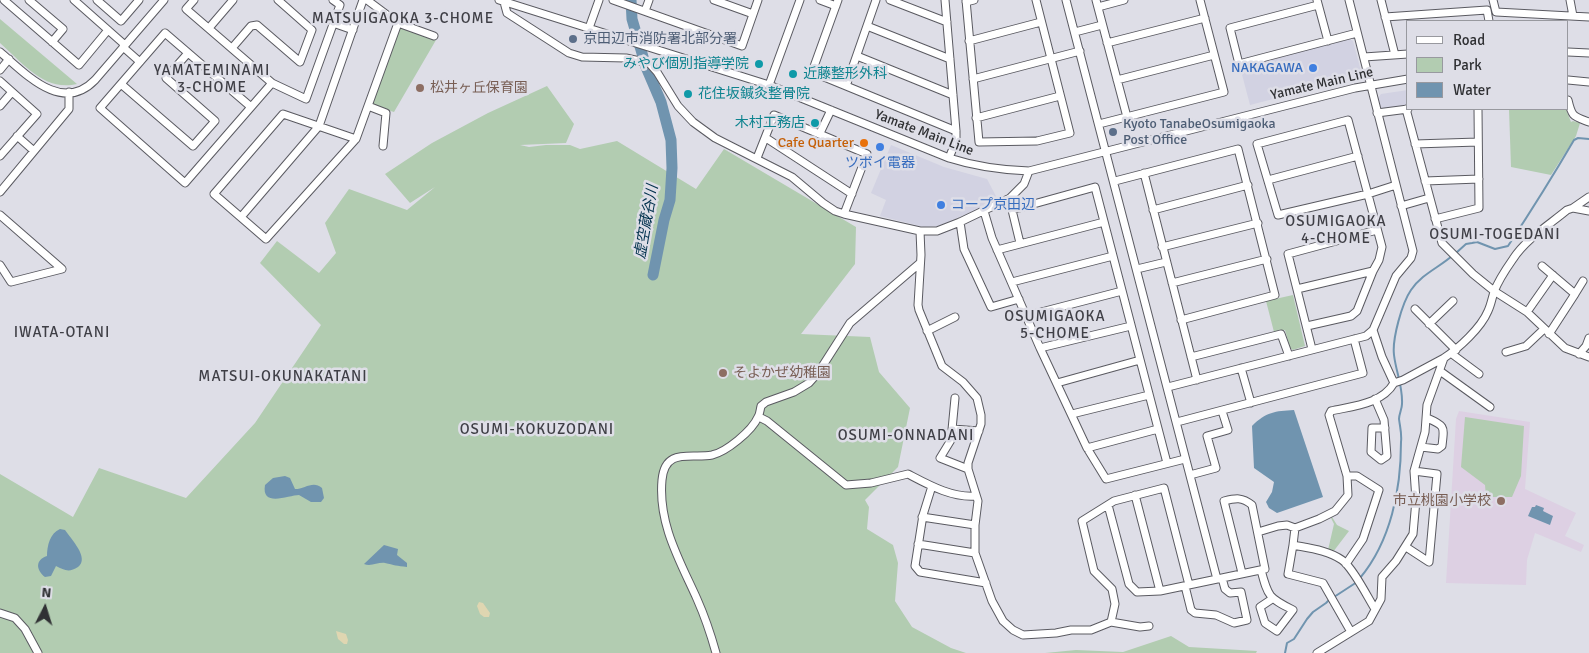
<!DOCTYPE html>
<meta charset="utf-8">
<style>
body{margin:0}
#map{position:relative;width:1589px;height:653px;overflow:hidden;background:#dedee7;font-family:Signika,sans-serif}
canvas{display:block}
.legend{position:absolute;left:1406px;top:20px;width:162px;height:90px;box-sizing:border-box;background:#dedee7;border:1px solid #98999f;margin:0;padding:6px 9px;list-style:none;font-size:15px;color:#303134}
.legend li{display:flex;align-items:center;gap:10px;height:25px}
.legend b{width:25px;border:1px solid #98999f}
.north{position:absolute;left:20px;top:583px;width:50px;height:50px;-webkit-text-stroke:4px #dedee7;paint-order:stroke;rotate:5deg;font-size:14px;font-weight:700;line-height:20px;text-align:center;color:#303134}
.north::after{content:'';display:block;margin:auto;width:18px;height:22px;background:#303134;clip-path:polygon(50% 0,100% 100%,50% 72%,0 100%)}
</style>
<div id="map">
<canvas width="1589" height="653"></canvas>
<ul class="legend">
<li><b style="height:6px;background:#fff"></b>Road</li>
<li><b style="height:14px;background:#b2ccb1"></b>Park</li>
<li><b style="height:14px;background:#7094af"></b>Water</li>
</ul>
<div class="north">N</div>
</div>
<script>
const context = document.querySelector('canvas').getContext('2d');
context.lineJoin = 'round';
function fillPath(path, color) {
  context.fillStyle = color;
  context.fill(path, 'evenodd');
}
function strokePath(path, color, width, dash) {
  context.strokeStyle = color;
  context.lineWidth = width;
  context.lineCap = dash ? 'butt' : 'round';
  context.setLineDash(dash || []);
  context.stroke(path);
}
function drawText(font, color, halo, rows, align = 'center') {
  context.font = font + ' Signika,"Noto Sans JP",sans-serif';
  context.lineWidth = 5;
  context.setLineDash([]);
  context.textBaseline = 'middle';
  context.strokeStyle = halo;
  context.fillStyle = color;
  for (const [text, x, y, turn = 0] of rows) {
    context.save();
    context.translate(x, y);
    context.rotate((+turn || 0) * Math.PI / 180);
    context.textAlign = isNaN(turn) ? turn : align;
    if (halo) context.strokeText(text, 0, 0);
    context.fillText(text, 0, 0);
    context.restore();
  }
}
fillPath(new Path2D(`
 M1350,39L1353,41L1361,71L1358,77L1250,105L1240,67Z
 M1408,90V106L1383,109L1380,107L1378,98L1381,94Z
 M891,145L944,167L987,179L998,200L939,226L924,227L880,216L886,200L871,193Z`), '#d2d2e2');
fillPath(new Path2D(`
 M1459,411L1530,422L1525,489L1576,513L1565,536L1584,545L1581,552L1535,533L1527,560L1526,585L1446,583L1456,419Z`), '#ddd0e3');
fillPath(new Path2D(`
 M0,19L77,84C44,92 23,63 0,43Z
 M401,26L436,40L394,112L374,106L372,102L398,27Z
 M547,86L574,124L566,143L520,145L529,147L546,145H570L580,149L617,141L696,189L724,149L856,227L855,264L801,334L870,337L879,372L910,408L898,467L865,500L869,507L867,529L893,545L898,563L895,601L912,627L951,648L966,653H0V474L73,517L99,468L186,498L255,423L321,325L260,263L277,241L319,273L336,253L325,223L349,189L407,210L435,187L410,203L385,174L432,143L488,113Z
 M1509,109H1566L1571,122L1573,121L1580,123L1576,136L1551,175L1511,167Z
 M1293,295L1305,346L1293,350L1290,348L1285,330L1274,332L1266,301Z
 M1465,417L1524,426L1521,476L1512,497H1486L1485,485L1461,467Z
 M1332,517L1337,525L1349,531L1333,552L1328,550L1334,524L1331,518Z
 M1171,636L1189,647L1257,651L1256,653H1045L1076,650L1123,652Z`), '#b2ccb1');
fillPath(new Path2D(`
 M479,602L483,603L490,613L489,617H484L480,614L477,606Z
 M336,631L346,634L348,640L347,644H344L338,639Z`), '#dfd6b1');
fillPath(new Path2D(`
 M1294,410L1323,497L1277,513L1269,508L1266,502L1272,492L1274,482L1254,468L1252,426C1266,412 1275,411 1294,410Z
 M285,476L290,478L295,489C305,489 313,480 322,488L324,498L321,502H311L299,495C289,495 261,508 265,485L273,478Z
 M1536,505L1544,508L1543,511L1553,516L1550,525L1528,516L1532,507H1535Z
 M60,529L65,530C71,539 90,558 78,567C69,573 64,570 56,566L51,576L45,577C36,570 35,560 47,556C47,546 50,533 60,529Z
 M384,545L398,549L397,555L407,563V567C397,566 394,565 385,563C378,562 371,567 364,564Z`), '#7094af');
strokePath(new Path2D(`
 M1456,253L1466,244L1472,243L1477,242L1495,249L1508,246C1531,211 1553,176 1574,140L1578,138L1589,139
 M1360,578C1391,541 1401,489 1401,442C1402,434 1400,427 1399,419C1399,414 1402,409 1402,404C1403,387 1396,372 1394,355C1392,339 1402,303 1411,290C1422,274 1438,268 1452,256
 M1334,597L1357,582
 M1285,653L1287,643L1294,639L1307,619L1313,612L1326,603L1330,599`), '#7094af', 2);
strokePath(new Path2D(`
 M631,0L632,19L646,67L661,102L671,140L672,168L670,200L664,220L653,275`), '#7094af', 11);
const minor = new Path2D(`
 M4,0L79,65L108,30
 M29,0L63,29L52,42
 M74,0L125,45
 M97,0L121,21L139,0
 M194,0L186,9L272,83L306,99L340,5L333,0
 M367,0L398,23L434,36
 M499,0L769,85L949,158C977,167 1000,170 1029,171L1355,88L1408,79
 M613,0L742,46L758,0
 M714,0L753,14
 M820,0L836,6
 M838,0L812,72L956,131
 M890,0L947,22
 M945,0L956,131V141L949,158
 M966,0L979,142L1037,141L1070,133L1036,0
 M1066,0L1217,579
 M1096,0L1127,117
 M1317,0L1328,41
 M1381,0L1395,55
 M1493,0L1496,12L1589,17
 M1570,0L1573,16
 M504,2L507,13L569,53L582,57L626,58L649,63L657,72L678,106L693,122L715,138L792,177L823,203L835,211L844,214L920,231H937L960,222L1010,198L1024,184L1029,171
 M966,2L974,0
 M1318,5L1230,28L1239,64L1357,33
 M1098,7L1124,0
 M645,11L649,0
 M1385,17L1487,10L1489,21
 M333,23L353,30
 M867,26L950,59
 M209,28L233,0
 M589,28L599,0
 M1075,32L1102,25
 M969,41L1041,22
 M1107,43L1205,18
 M123,47L140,62
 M232,48L251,26L257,25L300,62L312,30L278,0
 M0,52C26,74 62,114 95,80L164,0
 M1568,52L1589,53
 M857,56L953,95
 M1364,57L1408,54
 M0,70L9,59
 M973,79L1080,51
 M1117,80L1214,55
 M1568,80L1589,82
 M0,81L37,114L0,156
 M121,84L193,146L215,121L166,78L188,53
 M769,85L800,0
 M846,86L876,0
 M1568,100C1572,117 1573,116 1589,122
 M0,106L12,92
 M368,106L386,113L383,146
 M251,107L165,33L100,108L185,183L272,83
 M1406,109L1442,243L1473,274L1494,291L1527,312L1565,348L1589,357
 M1377,113L1408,109
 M976,118L1060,96
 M1099,124L1224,92L1200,0
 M820,133L831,110
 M17,136L34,151
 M766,138L852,194
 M356,139L283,114L214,194L266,239L356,139L398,23
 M1415,144L1478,142
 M757,158L774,115L867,154L844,214
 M1144,173L1197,380
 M1268,180L1358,156
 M1115,181L1238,149L1275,295L1181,320
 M1425,181L1479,179
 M0,192L69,109V92
 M1401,206L1429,198
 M1573,208L1589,211
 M1153,210L1248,185
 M984,211L992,238L1040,348L1087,448L1106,479L1185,459
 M0,215L62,269
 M241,217L319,126L363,0
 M1435,219L1479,208L1478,109
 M960,222L964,249L991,307L1019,299
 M920,231L921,255L918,305L919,310L942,366L963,382L977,398L981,415V424L968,463V469L978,501L975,525V553L992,601L1003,621L1013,630L1023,635L1056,633L1071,630H1091L1111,622L1115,604L1112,589L1094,571L1082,521L1114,501L1164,488L1189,585
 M1020,243L1012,210L1095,187L1167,463
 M1162,247L1258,223
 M997,250L1104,222
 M0,265L11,282L62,269
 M1542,266L1575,294L1583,281
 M1137,269L1166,262
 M1012,282L1113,256
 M1172,283L1267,259
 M1297,289L1373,271
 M1415,309L1456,350
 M1527,312L1553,275
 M1026,316L1122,291
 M1429,324L1453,301
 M1307,326L1351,316L1357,311L1373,271L1379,260L1382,247L1348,120L1257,144L1278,215L1368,194L1396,185
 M927,331L955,317
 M1549,334L1575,294
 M1040,348L1131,326
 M1312,349L1288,254L1377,230
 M1506,352L1526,346L1544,329
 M1452,354L1479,374
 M1579,354L1586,346L1589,338
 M1191,357L1281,334L1289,356
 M1241,368L1251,403
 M1440,371L1490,407
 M1057,383L1140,360
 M1394,383L1403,380L1444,358
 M1168,387L1366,336L1373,330L1396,276L1411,258L1413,251L1349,0
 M955,398L951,440L940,458L968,469
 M1375,399L1384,420L1387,456L1381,460L1371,452L1372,428H1385
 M1072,414L1149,395
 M759,417L767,421L846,485L871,483L908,474C929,485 952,498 976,496
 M1177,422L1363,373L1354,339
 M953,429L979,431
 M1421,447L1438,449L1442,446C1444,427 1446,426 1427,418
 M1087,448L1158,429
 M1190,475L1216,468L1207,436L1228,430L1222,411
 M932,486L923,515L915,566L920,572L986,583
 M1135,495L1160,591
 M1108,505L1129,584L1137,592L1160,591L1265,569L1252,505C1242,497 1236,498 1224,501L1242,573
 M922,517L975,525
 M1295,528L1293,545C1308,548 1328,550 1342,560C1353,568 1367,596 1375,609
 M1258,532L1278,526L1287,525L1295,528L1319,519L1335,511L1348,495L1347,476L1329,415L1331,411C1353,406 1382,404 1394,383L1382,357L1373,330
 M918,544L975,553
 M1293,545L1288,574L1323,583L1351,632
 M1406,547L1429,562L1437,474L1414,471
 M1346,564L1363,539L1379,490L1357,476H1347
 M1261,570C1268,597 1269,598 1293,610L1277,631L1265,623L1260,607L1272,599
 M1185,586L1191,610L1195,613L1216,615L1234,623L1247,620L1241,592L1230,593L1225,589L1222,578
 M0,613L15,618L25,629L38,653
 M1111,622L1140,627L1149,626
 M716,653C711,635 705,617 697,599C680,561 658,524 662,480C665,447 691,459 712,455C726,452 752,431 758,417C760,414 760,410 761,406L766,402L794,392L809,383L818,373L850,323L920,263
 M1317,653L1369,621L1381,599L1382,577L1396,561L1413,534L1416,500L1414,471L1425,432L1427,405L1444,358C1459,348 1481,328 1488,311C1491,305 1492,298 1494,292C1498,281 1506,269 1513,259C1526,239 1549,225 1567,210L1573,208L1589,197`);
strokePath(minor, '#5a5a61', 9);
strokePath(minor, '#fff', 7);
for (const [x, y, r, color] of [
 [573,39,5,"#5c6f8a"],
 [759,64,5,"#0f9aa8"],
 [1313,68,5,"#3f7fe0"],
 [793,74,5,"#0f9aa8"],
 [420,88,5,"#8d6e63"],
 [688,94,5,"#0f9aa8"],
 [815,123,5,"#0f9aa8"],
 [1113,132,5,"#5c6f8a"],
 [864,143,5,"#e8710a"],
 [880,147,5,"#3f7fe0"],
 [941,205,5,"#3f7fe0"],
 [723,373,5,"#8d6e63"],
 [1501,501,5,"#8d6e63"]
]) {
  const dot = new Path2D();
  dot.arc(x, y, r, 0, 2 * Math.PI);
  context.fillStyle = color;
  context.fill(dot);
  strokePath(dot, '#dedee7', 2);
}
drawText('14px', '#4e5e75', '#dedee7', [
 ["京田辺市消防署北部分署",583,39],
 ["Kyoto TanabeOsumigaoka",1123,124],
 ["Post Office",1123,140]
], 'left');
drawText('14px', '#0d838f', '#dedee7', [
 ["みやび個別指導学院",749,64],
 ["近藤整形外科",803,74,"left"],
 ["花住坂鍼灸整骨院",698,94,"left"],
 ["木村工務店",805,123]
], 'right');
drawText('14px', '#366cbe', '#dedee7', [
 ["NAKAGAWA",1303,68],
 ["ツボイ電器",880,163,"center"],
 ["コープ京田辺",951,205,"left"]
], 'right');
drawText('14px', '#303134', '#dedee7', [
 ["Yamate Main Line",1322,84,-13],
 ["Yamate Main Line",924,133,21]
]);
drawText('14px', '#785e54', '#dedee7', [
 ["松井ヶ丘保育園",430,88],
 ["そよかぜ幼稚園",733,373],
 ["市立桃園小学校",1491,501,"right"]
], 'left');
drawText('14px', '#c56008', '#dedee7', [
 ["Cafe Quarter",854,143]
], 'right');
context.letterSpacing = '1px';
drawText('15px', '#3f3f46', '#dedee7', [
 ["MATSUIGAOKA 3-CHOME",403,19],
 ["YAMATEMINAMI",212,71],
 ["3-CHOME",212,88],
 ["OSUMIGAOKA",1336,222],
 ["4-CHOME",1336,239],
 ["OSUMI-TOGEDANI",1495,235],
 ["OSUMIGAOKA",1055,317],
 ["5-CHOME",1055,334],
 ["IWATA-OTANI",62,333],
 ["MATSUI-OKUNAKATANI",283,377],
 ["OSUMI-KOKUZODANI",537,430],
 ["OSUMI-ONNADANI",906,436]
]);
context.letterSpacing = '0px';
drawText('italic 15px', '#00314d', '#dedee7', [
 ["虚空蔵谷川",647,222,-80]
]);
</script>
